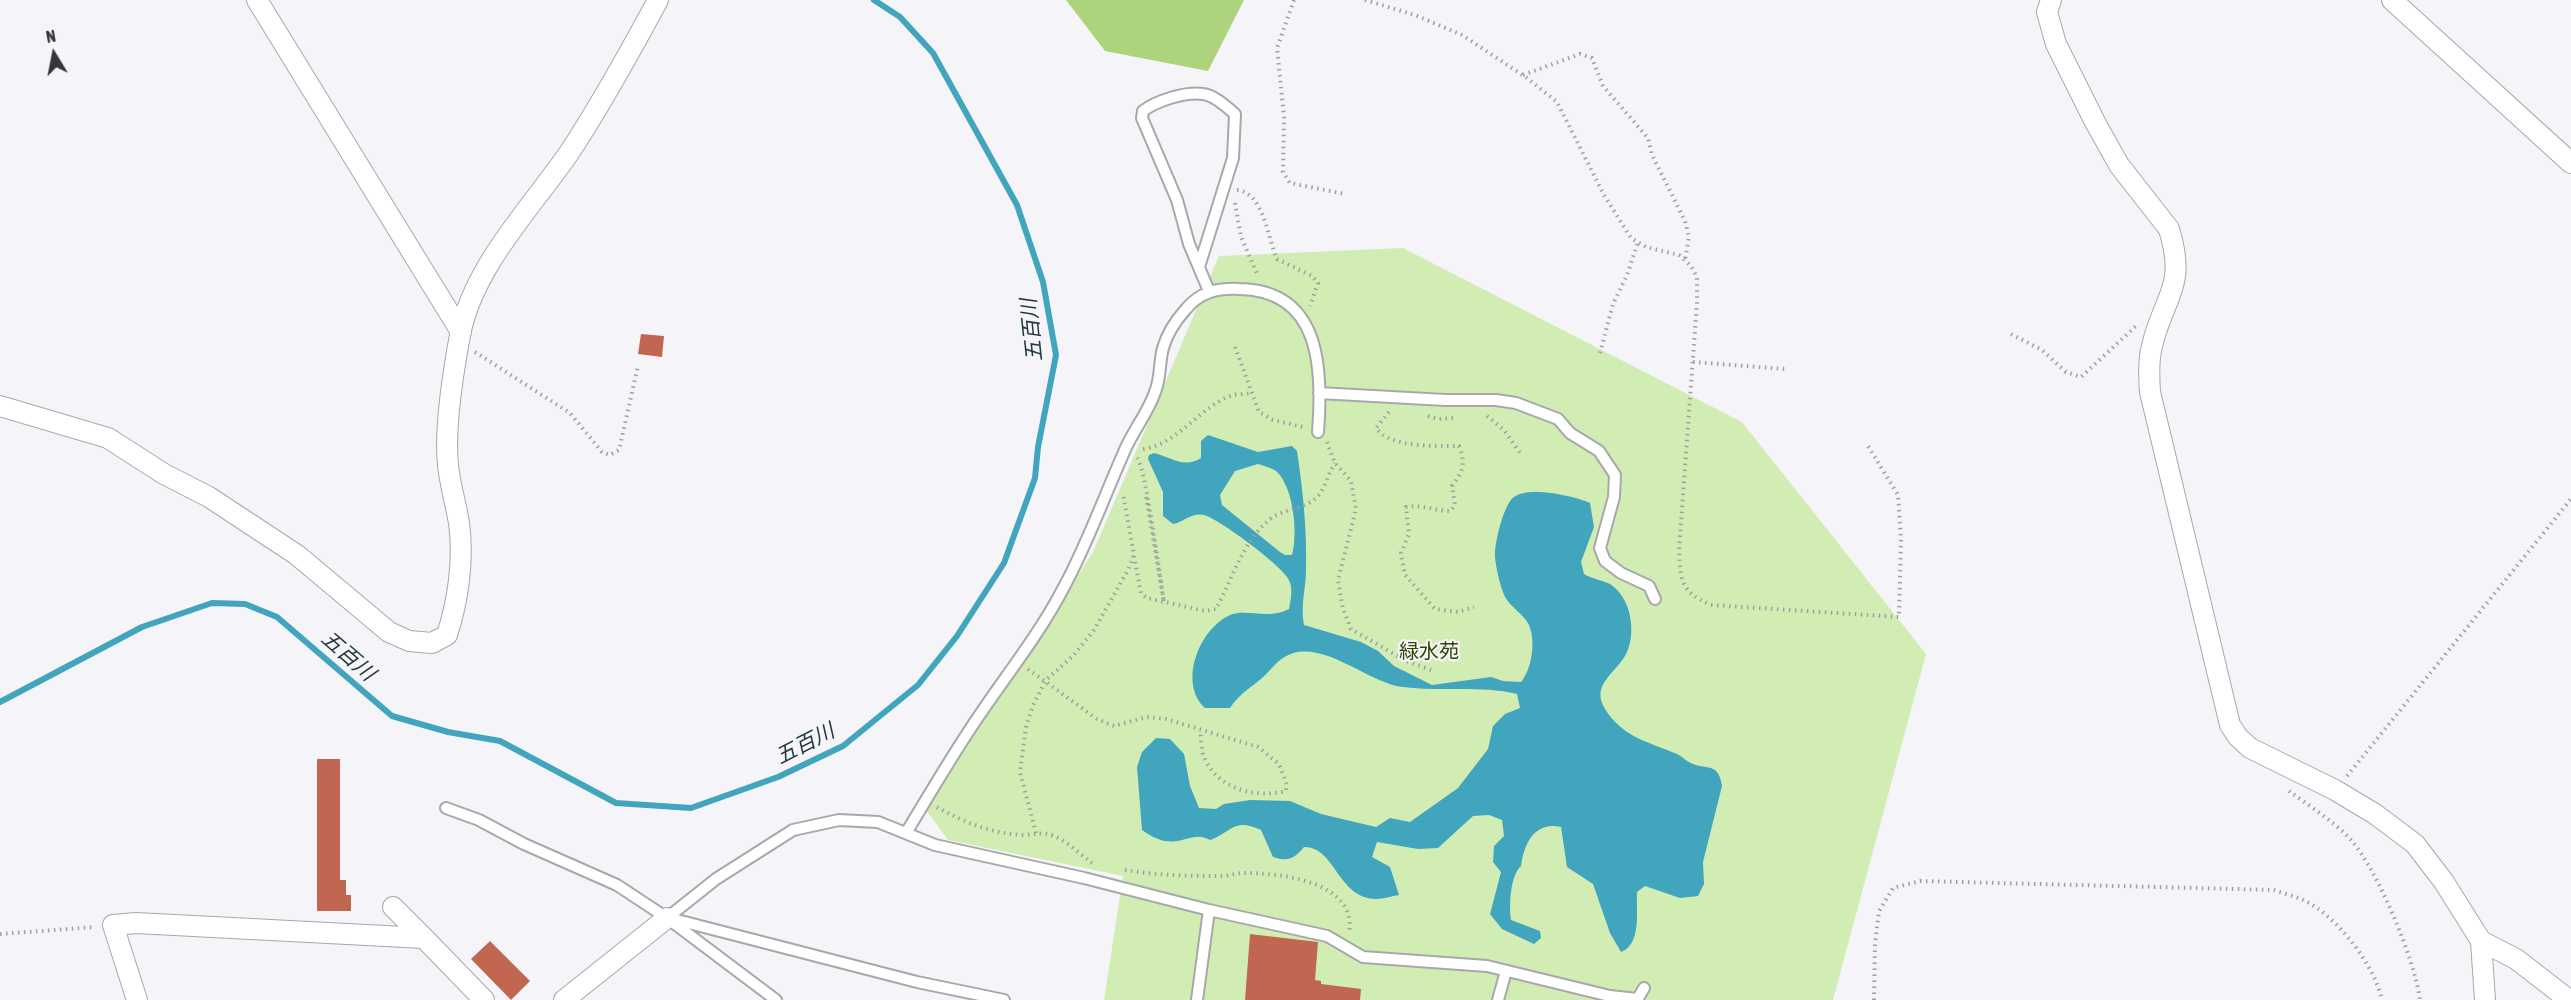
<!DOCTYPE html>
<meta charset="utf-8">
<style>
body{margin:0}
#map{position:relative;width:2571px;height:1000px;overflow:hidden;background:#f5f5f9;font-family:"Asap Condensed",sans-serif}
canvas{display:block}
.north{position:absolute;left:24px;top:24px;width:60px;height:60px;-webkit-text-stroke:4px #f5f5f9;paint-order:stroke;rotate:350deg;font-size:16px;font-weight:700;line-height:24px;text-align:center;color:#363638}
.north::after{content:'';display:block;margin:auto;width:21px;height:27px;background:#363638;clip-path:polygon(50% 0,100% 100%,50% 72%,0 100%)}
</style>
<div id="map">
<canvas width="2571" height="1000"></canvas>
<div class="north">N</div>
</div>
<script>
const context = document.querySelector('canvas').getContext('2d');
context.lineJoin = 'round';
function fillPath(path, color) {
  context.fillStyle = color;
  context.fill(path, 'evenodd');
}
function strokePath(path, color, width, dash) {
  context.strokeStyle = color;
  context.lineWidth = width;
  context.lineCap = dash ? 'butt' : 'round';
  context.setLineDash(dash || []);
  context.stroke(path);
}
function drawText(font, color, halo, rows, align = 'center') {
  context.font = font + ' "Asap Condensed","Noto Sans JP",sans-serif';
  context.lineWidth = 4.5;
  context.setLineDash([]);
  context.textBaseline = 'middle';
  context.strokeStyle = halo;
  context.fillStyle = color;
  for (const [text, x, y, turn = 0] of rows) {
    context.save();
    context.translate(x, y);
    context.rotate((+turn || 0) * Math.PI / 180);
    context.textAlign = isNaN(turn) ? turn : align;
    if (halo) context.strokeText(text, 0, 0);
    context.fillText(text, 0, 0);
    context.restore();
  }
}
fillPath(new Path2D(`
 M1403,248L1742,422L1926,654L1833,1000H1104L1123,876L948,840L926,810L1093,552L1219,256Z`), '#d2edb3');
fillPath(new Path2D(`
 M1066,0H1244L1208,71L1105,51Z`), '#add47c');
fillPath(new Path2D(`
 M1208,435L1258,452L1292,446L1297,451C1303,491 1307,529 1306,570C1306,589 1300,605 1304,625L1361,642L1378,651L1394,666L1432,685L1491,677L1503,681L1521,682C1532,669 1536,641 1529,625C1524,614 1510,607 1505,597C1500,586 1496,568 1495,557C1494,544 1504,503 1514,497C1529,486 1574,496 1590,503L1594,527L1581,562L1584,574C1592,579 1602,580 1610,584C1631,597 1637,633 1626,654C1616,674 1590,684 1605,709C1622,737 1651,743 1677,754C1683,757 1687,762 1693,764C1700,767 1709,766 1715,770C1720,774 1721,781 1722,786L1703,862L1704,884L1698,896L1680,898L1645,886L1637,892C1636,911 1642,944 1621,952L1610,933L1593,884L1567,867L1561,827C1535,821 1524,843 1521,866C1510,876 1509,905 1511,920L1540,931L1541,938L1534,944L1502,929L1490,914L1501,872L1493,862L1494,846L1504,836L1502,820L1489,815L1473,816L1438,848L1418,849L1377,842L1372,857L1390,867L1399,895C1392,896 1383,899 1376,899C1337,898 1336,847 1304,847C1294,859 1288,862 1273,857L1261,830C1234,817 1232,832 1210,840C1189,828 1177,856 1142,830L1137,767L1142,752L1156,738L1170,739L1184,754L1190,786L1199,808L1216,809L1224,804L1250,800L1290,801L1321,814L1376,827L1390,818L1410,822L1458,788L1488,749L1493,726L1505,714L1520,708L1517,694C1480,685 1441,692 1403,687C1367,683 1318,634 1283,658C1275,663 1270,671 1263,677C1250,689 1241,692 1230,708H1205C1178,683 1199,629 1230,615C1246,608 1268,620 1289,609C1291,597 1294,587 1287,577C1278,563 1219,519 1204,515C1192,512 1184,522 1173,524L1163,516V492L1148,459L1149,455L1154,453C1171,457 1184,469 1201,458V441ZM1258,464C1264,466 1272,468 1276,471C1294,487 1298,534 1292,555H1285L1280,552L1222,505L1220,495L1235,471Z`), '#41a5bd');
strokePath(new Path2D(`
 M0,702L142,627L212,603L245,604L277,617L392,716L448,732L500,741L616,803L691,808L778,777L843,746L918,685L957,636L1004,563L1035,478L1038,447L1056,355L1043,282L1017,205L933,53L900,17L874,0`), '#41a5bd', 6);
fillPath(new Path2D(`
 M641,334L664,336L662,357L638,354Z
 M317,759H340V880H346V895H351V911H317Z
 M1250,934L1318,942L1315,980L1321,981V984L1361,989L1360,1000H1245Z
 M490,941L530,981L511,1000L471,959Z`), '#c16650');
const lane = new Path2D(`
 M1199,267L1233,158L1235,114C1227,107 1214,95 1203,94C1186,91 1156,101 1143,111L1142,118L1177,200L1189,244L1209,291
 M1319,393L1445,400H1496L1516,403L1558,419L1570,433L1599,451L1615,475L1614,497L1600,548L1605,561L1621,573L1649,586L1655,599
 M446,808L479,820L524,844L617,885L667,918L776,1000
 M906,833C931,792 955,750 983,710C1011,669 1042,630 1065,585C1088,542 1104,497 1124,452C1132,432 1148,413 1155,392C1161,378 1159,362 1163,348C1167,334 1177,319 1186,309C1200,292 1217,288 1239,289C1321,290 1323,369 1318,432
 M667,918L716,879L793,830L839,820L878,822L935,845L1084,878L1209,910L1327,936L1363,957L1487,966L1610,996L1637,999
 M673,919L917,982L1004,1000
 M1197,1000L1209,910
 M1498,1000L1506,971
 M1637,1000L1644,988`);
const street = new Path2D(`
 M257,0L461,332
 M2051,0L2047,12L2056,44L2095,122L2119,165L2169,229C2187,288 2164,295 2152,346C2148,361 2149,377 2150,392L2230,725L2238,737L2250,748L2335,790L2375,814L2415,844L2444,882L2481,941L2485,1000
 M2392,0L2571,163
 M0,406L108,438L164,474L209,497L297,555L389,632L409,641L432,643L447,635C458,601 464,560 459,523C456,504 450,485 448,465C444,427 453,373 460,335C473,267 531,208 569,153C602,103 630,52 658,0
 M393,907L424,938
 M2481,941L2516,959L2569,1000
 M137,1000L113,925L136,923L424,938L484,1000
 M564,1000L667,918`);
strokePath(lane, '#a8a8ab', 14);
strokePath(street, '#a8a8ab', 22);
strokePath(new Path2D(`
 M1294,0L1277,48L1284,117L1283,172L1290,183L1345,194
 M1365,0L1415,15L1462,35L1527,78L1557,102L1604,195L1631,238L1646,247L1679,255L1691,266L1697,277V303L1679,550C1681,582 1680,591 1711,605L1899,617L1901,539L1898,495L1868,446
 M1523,75L1580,54L1592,58L1603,86L1648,138L1652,155L1685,221L1689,237L1685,260
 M1237,190C1264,192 1268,240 1277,259L1312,276L1318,283L1310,306
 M1235,203L1241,237L1258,276
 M2011,334L2042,350L2066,372L2081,377L2136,326
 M1235,347L1259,412L1273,420L1303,427
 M475,352L570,413L602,452L610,455L619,450L638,366
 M1600,353L1613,304L1627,275L1638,242
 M1693,362L1785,369
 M1389,412L1376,428C1390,448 1436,446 1459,446C1466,463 1463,472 1452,486L1455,505L1451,511C1435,511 1422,504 1406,507L1409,534L1401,553L1405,575L1435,609L1458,612L1474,607
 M1428,416L1438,419L1453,418
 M1487,416L1504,430L1520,453
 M1327,442L1335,463L1351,481L1356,509L1338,580L1343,609L1351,629L1406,661L1431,670
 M1143,449C1179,444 1201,405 1233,395C1239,394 1246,394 1252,393
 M1137,458C1146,468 1160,579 1164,602L1146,497
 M1134,556L1141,593L1147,598L1205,611L1216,609C1232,580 1242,543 1268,521C1282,508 1305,510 1318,496C1326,487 1328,473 1335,463
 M1028,669L1097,719L1114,726L1147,717L1166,719L1258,747L1279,764L1287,785L1286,791C1255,799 1214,788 1203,754C1201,747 1201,738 1200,731
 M2347,776L2571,499
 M2289,791C2309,806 2334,821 2351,840C2378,871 2415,960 2420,1000
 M937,807C963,822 991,833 1021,835C1033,835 1042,831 1054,836C1067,841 1080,854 1092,863
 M1036,833L1020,772L1026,727L1033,705L1046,680L1073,656L1094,630L1128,570L1134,555L1123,494
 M1125,870C1155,875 1187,876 1217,876C1226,877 1235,873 1244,873C1279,873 1358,881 1349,933
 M0,934L95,927
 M1874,1000L1875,944L1879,911L1893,888L1920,881L2274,890C2284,894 2296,896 2305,901C2337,916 2375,966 2382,1000`), '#9f9fa2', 4, [1.5, 4.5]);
strokePath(lane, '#fff', 10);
strokePath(street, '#fff', 20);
drawText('20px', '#2f4604', '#f5f5f9', [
 ["緑水苑",1429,652]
]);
drawText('italic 21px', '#21383e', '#f5f5f9', [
 ["五百川",1032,330,-96],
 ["五百川",348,656,41],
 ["五百川",805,744,-27]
]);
</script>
